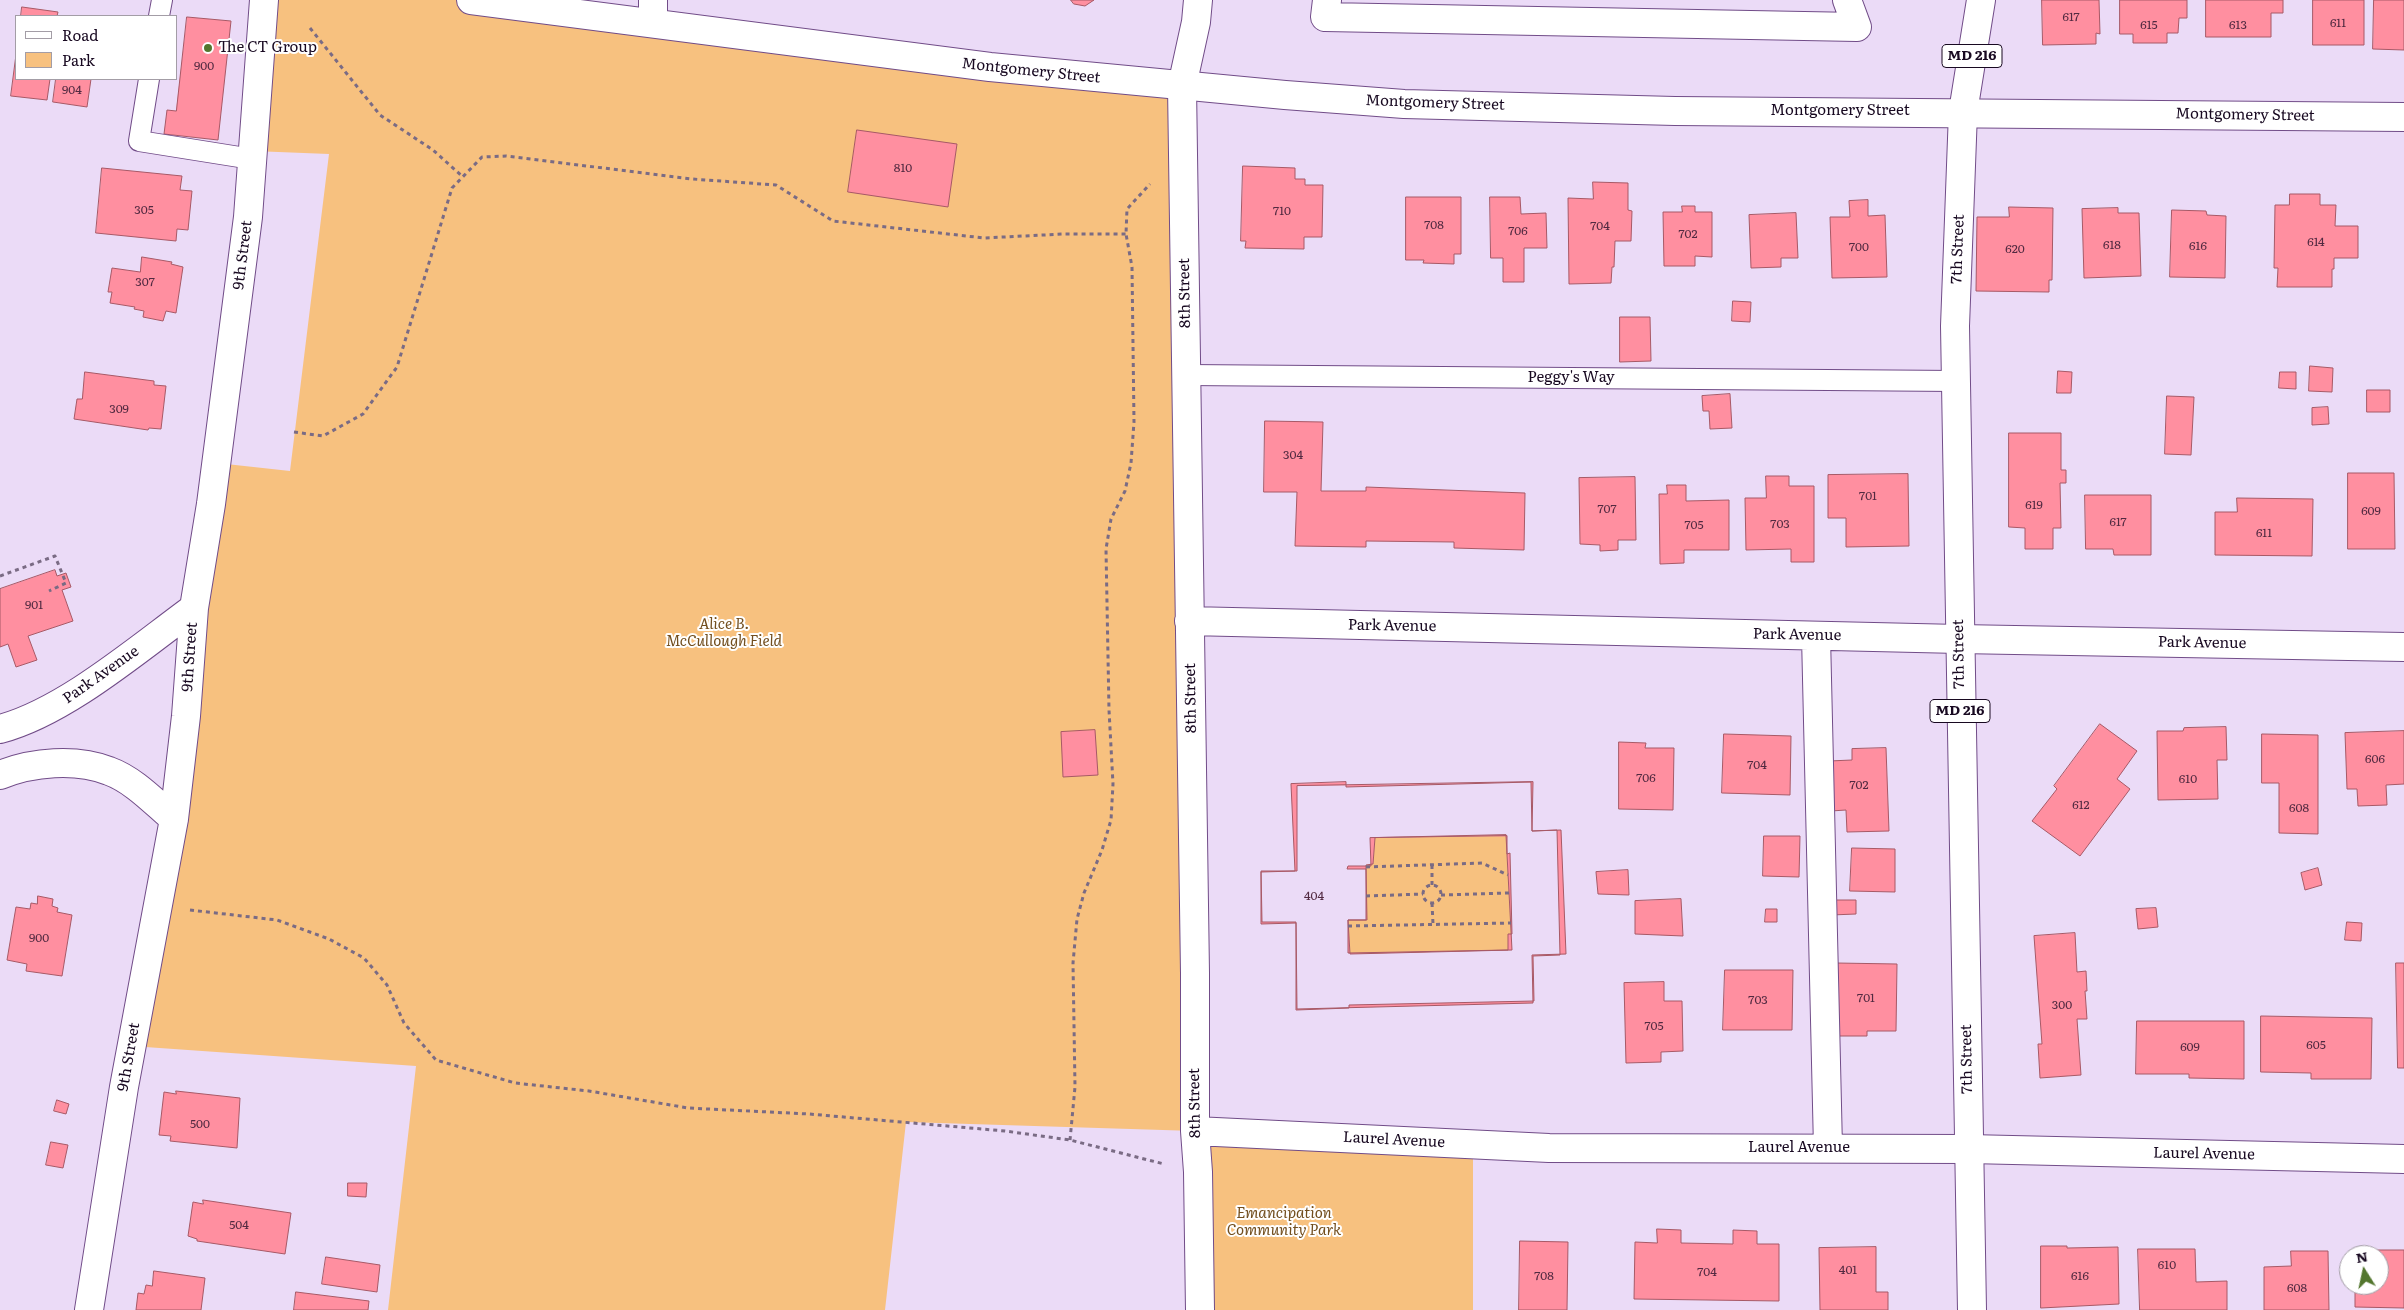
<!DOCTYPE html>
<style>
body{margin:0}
#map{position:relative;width:2404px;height:1310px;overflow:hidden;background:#ebdbf7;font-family:Literata,serif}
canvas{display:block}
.legend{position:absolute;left:15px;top:15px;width:162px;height:65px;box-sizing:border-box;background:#fff;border:1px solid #a39da6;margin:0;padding:6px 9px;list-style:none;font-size:15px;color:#180921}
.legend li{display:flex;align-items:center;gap:10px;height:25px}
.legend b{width:25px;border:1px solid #a39da6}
.north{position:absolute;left:2339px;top:1245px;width:50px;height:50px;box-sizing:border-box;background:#fff;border:1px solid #a39da6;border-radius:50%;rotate:350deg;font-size:14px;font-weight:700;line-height:20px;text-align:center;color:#180921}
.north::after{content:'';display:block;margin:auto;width:18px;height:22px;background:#53762e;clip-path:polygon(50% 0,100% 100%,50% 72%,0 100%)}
</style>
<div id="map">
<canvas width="2404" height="1310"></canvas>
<ul class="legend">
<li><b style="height:6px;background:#fff"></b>Road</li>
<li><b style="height:14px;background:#f7c17f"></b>Park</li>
</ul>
<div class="north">N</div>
</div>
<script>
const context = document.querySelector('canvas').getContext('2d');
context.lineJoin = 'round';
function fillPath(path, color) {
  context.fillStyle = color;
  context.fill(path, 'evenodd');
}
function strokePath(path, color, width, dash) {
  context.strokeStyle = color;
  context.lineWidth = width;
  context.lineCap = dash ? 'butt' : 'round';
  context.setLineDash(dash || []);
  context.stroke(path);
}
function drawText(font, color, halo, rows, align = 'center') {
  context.font = font + ' Literata,serif';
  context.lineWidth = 4;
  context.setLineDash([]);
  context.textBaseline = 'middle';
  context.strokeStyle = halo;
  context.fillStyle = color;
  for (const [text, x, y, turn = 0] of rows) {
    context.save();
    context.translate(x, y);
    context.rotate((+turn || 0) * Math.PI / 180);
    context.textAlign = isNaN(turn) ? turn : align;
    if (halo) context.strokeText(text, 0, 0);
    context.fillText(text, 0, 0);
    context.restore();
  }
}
fillPath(new Path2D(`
 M264,0H471L1182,86L1195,1130L1473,1144V1310H1198L1195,1131L906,1122L885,1310H388L416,1066L131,1046L217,463L290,471L329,154L253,151Z
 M1506,835L1512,950L1350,954L1348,920H1366V865L1373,863L1375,838Z`), '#f7c17f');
const building = new Path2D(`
 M1071,0H1094L1085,6L1074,4Z
 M2042,0H2099L2100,34L2096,33V44L2043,45Z
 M2120,0H2187V18H2179L2178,33H2167V43H2133V34H2120Z
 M2206,0H2283V13H2271V37H2206Z
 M2313,0H2364V45H2313Z
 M2374,0H2404V50L2373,49Z
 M22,7L58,12L57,16H21Z
 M187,17L231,21L218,140L164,134L167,110L176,111Z
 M16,55V79H50L47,100L11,96Z
 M56,79H91L87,107L53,102Z
 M857,130L957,144L948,207L848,192Z
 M1243,166L1295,168V179H1305V185H1323L1322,237H1304V249L1245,248L1246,241H1241Z
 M102,168L182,176L180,190L192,191L188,230L177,229L176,241L96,233Z
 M1593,182L1628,183V210L1632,211L1631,241H1615L1614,267H1612L1611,283L1569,284L1568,198L1593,199Z
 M2290,194H2320V205H2336L2335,226H2358V258H2334V269H2332V287H2277L2278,268H2274L2275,205H2289Z
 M1406,197H1461V254H1454V264L1423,263L1424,260H1406Z
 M1490,197H1520L1521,214L1546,213L1547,248H1524V282H1503V258H1491Z
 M1868,200V216L1885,215L1887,277L1832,278L1830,217H1850L1849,201Z
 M1682,206H1695V212H1712V257L1695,256V266H1664L1663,212H1682Z
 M2009,207L2053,208L2052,280H2049V292L1976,291L1977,217H2009Z
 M2118,208V213H2139L2141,276L2084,278L2082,209Z
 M2172,210L2206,211L2207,215L2226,216L2225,278L2170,277Z
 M1796,213L1798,258H1781V267L1751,268L1749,215Z
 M142,257L172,262L171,264L183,267L176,313L166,311L163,321L143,317L144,311L134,309L135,307L110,303L112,292H108L112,268L140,272Z
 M1733,301L1751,302L1750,322L1732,321Z
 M1620,317H1650L1651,361L1620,362Z
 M2310,366L2333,368L2332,392L2309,391Z
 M2058,371L2072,372L2071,393H2057Z
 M85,372L154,381V385L166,386L161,429L149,428L148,430L74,419L77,399H82Z
 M2280,372H2296V389L2279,388Z
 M2367,390H2390V412H2367Z
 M1730,394L1732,428L1710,429L1709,411H1703L1702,396Z
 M2167,396L2194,397L2191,455L2165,454Z
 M2328,407L2329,424L2312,425V408Z
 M1265,421L1323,422L1321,491H1366V487L1525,493L1524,550L1454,548V542L1366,541V547L1295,546L1297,492H1264Z
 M2009,433H2061V470H2066V483H2060L2061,528H2053V549H2025V528L2009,527Z
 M2348,473H2394L2395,549H2348Z
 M1908,474L1909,546L1846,547V518H1828V475Z
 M1766,476H1789V486H1814V562H1791V549L1746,550L1745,498H1766Z
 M1635,477L1636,540H1618V550L1600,551V545L1580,544L1579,478Z
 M1667,485H1686V501L1729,500V550H1684V563L1660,564L1659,494H1667Z
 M2085,495H2151V555H2114L2113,549H2086Z
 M2237,498L2313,499L2312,556L2215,555V512H2237Z
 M55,570L57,576L66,573L71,587L62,590L73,621L28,636L37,660L16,667L8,644L0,647V589Z
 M2100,724L2137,751L2117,779L2130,789L2080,856L2032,821L2057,789L2054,786Z
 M2226,727L2227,760H2217L2218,799L2158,800L2157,731H2183L2184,728Z
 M1095,730L1098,775L1063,777L1061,732Z
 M2404,731V784L2386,785L2387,805L2358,806L2357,789H2347L2345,733Z
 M1724,734L1791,736L1790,795L1722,793Z
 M2262,734L2318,735V834L2279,833V783H2262Z
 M1619,742L1646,743L1645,748H1674L1673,810L1619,809Z
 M1886,748L1889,831L1847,832L1846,810L1831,811L1829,761L1852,760V749Z
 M1346,782V787L1531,782L1532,831L1557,830L1560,955L1533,956L1534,1001L1349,1005V1008L1296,1010V923L1261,924V872L1295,871L1291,784ZM1507,836V854L1510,853L1512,934H1508V950L1348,953V920H1367L1366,869H1347L1348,866H1371L1370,838Z
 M1533,782L1532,831L1561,830L1566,954L1532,955L1533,1003L1297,1009L1296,922H1262L1261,871H1297V786ZM1506,835L1512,950L1350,954L1348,920H1366V865L1373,864L1375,838Z
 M1764,836H1800L1799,877L1763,876Z
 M1852,848L1895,849V892L1850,891Z
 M2318,868L2322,885L2305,890L2301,873Z
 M1628,870L1629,895L1598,894L1596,872Z
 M38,896L53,899L52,906L58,908L57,912L72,915L62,976L26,971L27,964L7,960L16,907L30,909L31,903L37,904Z
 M1681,899L1683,936L1635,934V901Z
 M1831,900H1856V914L1831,915Z
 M2156,908L2158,927L2138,929L2136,909Z
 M1766,909H1777V922H1765Z
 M2347,922L2362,923L2361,941L2345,940Z
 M2075,933L2077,972L2086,971L2087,991H2085L2087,1019H2077L2081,1075L2040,1078L2038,1044H2042L2034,936Z
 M1836,963L1897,964L1896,1031H1867V1036H1835Z
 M2396,963H2404V1068H2398Z
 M1725,970H1793L1792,1030H1723Z
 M1664,982V1001H1682L1683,1051L1661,1052V1062L1626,1063L1624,983Z
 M2261,1016L2372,1018L2371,1079H2311V1073L2261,1072Z
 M2137,1021H2244V1079L2189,1078V1074H2136Z
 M176,1091L240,1098L237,1148L170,1141L171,1136L159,1135L164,1092L176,1094Z
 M57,1100L69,1104L66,1114L54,1111Z
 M51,1142L68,1145L63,1168L46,1165Z
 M348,1183H367L366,1197L348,1196Z
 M203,1200L291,1213L285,1254L197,1241V1239L188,1236L193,1202L203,1204Z
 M1657,1229L1681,1230V1243L1733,1244V1230L1757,1231V1244H1779V1301L1634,1299L1635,1242L1657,1243Z
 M1520,1241L1568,1242L1567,1310H1519Z
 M2041,1246H2067V1248L2118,1247L2119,1304L2041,1308Z
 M1876,1247V1292H1888V1310H1820L1819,1248Z
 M2138,1249H2195L2196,1282L2227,1281V1310H2140Z
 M2355,1250H2404V1308L2355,1307V1285H2379V1255H2355Z
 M2291,1251H2328L2329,1310H2264V1267L2291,1266Z
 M326,1257L380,1265L377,1292L322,1284Z
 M154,1271L205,1278L201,1310H136L138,1293L144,1294L146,1285L152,1286Z
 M296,1292L369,1301L368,1310H294Z`);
fillPath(building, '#ff8fa0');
strokePath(building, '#a75966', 1);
const service = new Path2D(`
 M159,16L162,0
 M149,79L139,141L252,159
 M1186,375L1956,381`);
const minor = new Path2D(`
 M1198,0L1196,22L1182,86L1195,973V1131L1198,1172L1200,1310
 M1327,0L1325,17L1857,27L1847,0
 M653,23V0
 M1189,621L1959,639L2404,647
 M1816,636L1828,1148
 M0,729C65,712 139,648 194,608
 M0,775C32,762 76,758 109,771C134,780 155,803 174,819
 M1195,1131L1549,1148L1969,1149L2404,1159
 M89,1310L124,1087L174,819L186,716L194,608L211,504L248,217L264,0`);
const tertiary = new Path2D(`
 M471,0L990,67L1285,95L1404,104L1675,111L2404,117`);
const primary = new Path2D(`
 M1972,1310L1955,326L1963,112L1981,0`);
strokePath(service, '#714c88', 22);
strokePath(minor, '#714c88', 30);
strokePath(tertiary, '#714c88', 30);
strokePath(primary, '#714c88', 30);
strokePath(new Path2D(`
 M310,28L380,115L433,150L463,177
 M294,432L323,436L363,414L397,367L452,188L482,157L506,156L692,179L776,185L833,221L984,238L1063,234H1126
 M0,576L55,556L66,583L49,591
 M1432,865V885
 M1366,867L1482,863L1508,875
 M1423 894a9 9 0 1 1 18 0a9 9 0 1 1-18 0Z
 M1441,895L1509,893
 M1366,896L1423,894
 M1432,903L1433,924
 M190,910L277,920L329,939L364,958L387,985L404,1023L436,1060L515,1083L589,1091L688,1108L809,1114L1005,1131L1070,1140L1164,1164
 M1348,926L1511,923
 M1070,1140L1075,1087L1073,963L1077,919L1084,893L1102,850L1111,820L1113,784L1109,710L1106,549L1111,519L1125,491L1131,463L1134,422L1132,267L1126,234L1127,209L1150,184`), '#7a6b84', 3, [4, 4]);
strokePath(service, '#fff', 20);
strokePath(minor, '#fff', 28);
strokePath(tertiary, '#fff', 28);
strokePath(primary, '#fff', 28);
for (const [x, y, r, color] of [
 [208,48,5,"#53762e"]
]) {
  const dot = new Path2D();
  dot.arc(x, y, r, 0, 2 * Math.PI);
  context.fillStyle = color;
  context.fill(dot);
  strokePath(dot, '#fff', 2);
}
drawText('12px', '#522a41', null, [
 ["617",2071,17],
 ["611",2338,23],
 ["615",2149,25],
 ["613",2238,25],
 ["900",204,66],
 ["904",72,90],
 ["810",903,168],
 ["305",144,210],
 ["710",1282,211],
 ["708",1434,225],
 ["704",1600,226],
 ["706",1518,231],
 ["702",1688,234],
 ["614",2316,242],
 ["618",2112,245],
 ["616",2198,246],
 ["700",1859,247],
 ["620",2015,249],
 ["307",145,282],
 ["309",119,409],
 ["304",1293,455],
 ["701",1868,496],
 ["619",2034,505],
 ["707",1607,509],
 ["609",2371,511],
 ["617",2118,522],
 ["703",1780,524],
 ["705",1694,525],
 ["611",2264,533],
 ["901",34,605],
 ["606",2375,759],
 ["704",1757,765],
 ["706",1646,778],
 ["610",2188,779],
 ["702",1859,785],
 ["612",2081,805],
 ["608",2299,808],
 ["404",1314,896],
 ["900",39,938],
 ["701",1866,998],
 ["703",1758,1000],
 ["300",2062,1005],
 ["705",1654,1026],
 ["605",2316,1045],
 ["609",2190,1047],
 ["500",200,1124],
 ["504",239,1225],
 ["610",2167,1265],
 ["401",1848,1270],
 ["704",1707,1272],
 ["708",1544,1276],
 ["616",2080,1276],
 ["608",2297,1288]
]);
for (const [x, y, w] of [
 [1972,56,60],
 [1960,711,60]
]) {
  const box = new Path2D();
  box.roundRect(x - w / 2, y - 11.5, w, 23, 4);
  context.fillStyle = '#fff';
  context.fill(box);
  strokePath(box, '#180921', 1);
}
drawText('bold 14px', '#180921', null, [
 ["MD 216",1972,56],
 ["MD 216",1960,711]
]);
drawText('15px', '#180921', '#fff', [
 ["The CT Group",218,48]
], 'left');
drawText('15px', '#180921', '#fff', [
 ["Montgomery Street",1031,71,6],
 ["Montgomery Street",1435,103,2],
 ["Montgomery Street",1840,111],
 ["Montgomery Street",2245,115,1],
 ["7th Street",1958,249,-88],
 ["9th Street",243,255,-83],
 ["8th Street",1185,293,-91],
 ["Peggy's Way",1571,378],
 ["Park Avenue",1392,626,1],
 ["Park Avenue",1797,635,1],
 ["Park Avenue",2202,643,1],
 ["7th Street",1959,654,-91],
 ["9th Street",190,657,-86],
 ["Park Avenue",101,675,-35],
 ["8th Street",1191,698,-91],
 ["9th Street",129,1057,-80],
 ["7th Street",1967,1059,-91],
 ["8th Street",1195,1103,-91],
 ["Laurel Avenue",1394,1140,3],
 ["Laurel Avenue",1799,1148],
 ["Laurel Avenue",2204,1154,1]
]);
drawText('italic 15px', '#724e1e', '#fff', [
 ["Alice B.",724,625],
 ["McCullough Field",724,642],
 ["Emancipation",1284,1214],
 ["Community Park",1284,1231]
]);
</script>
